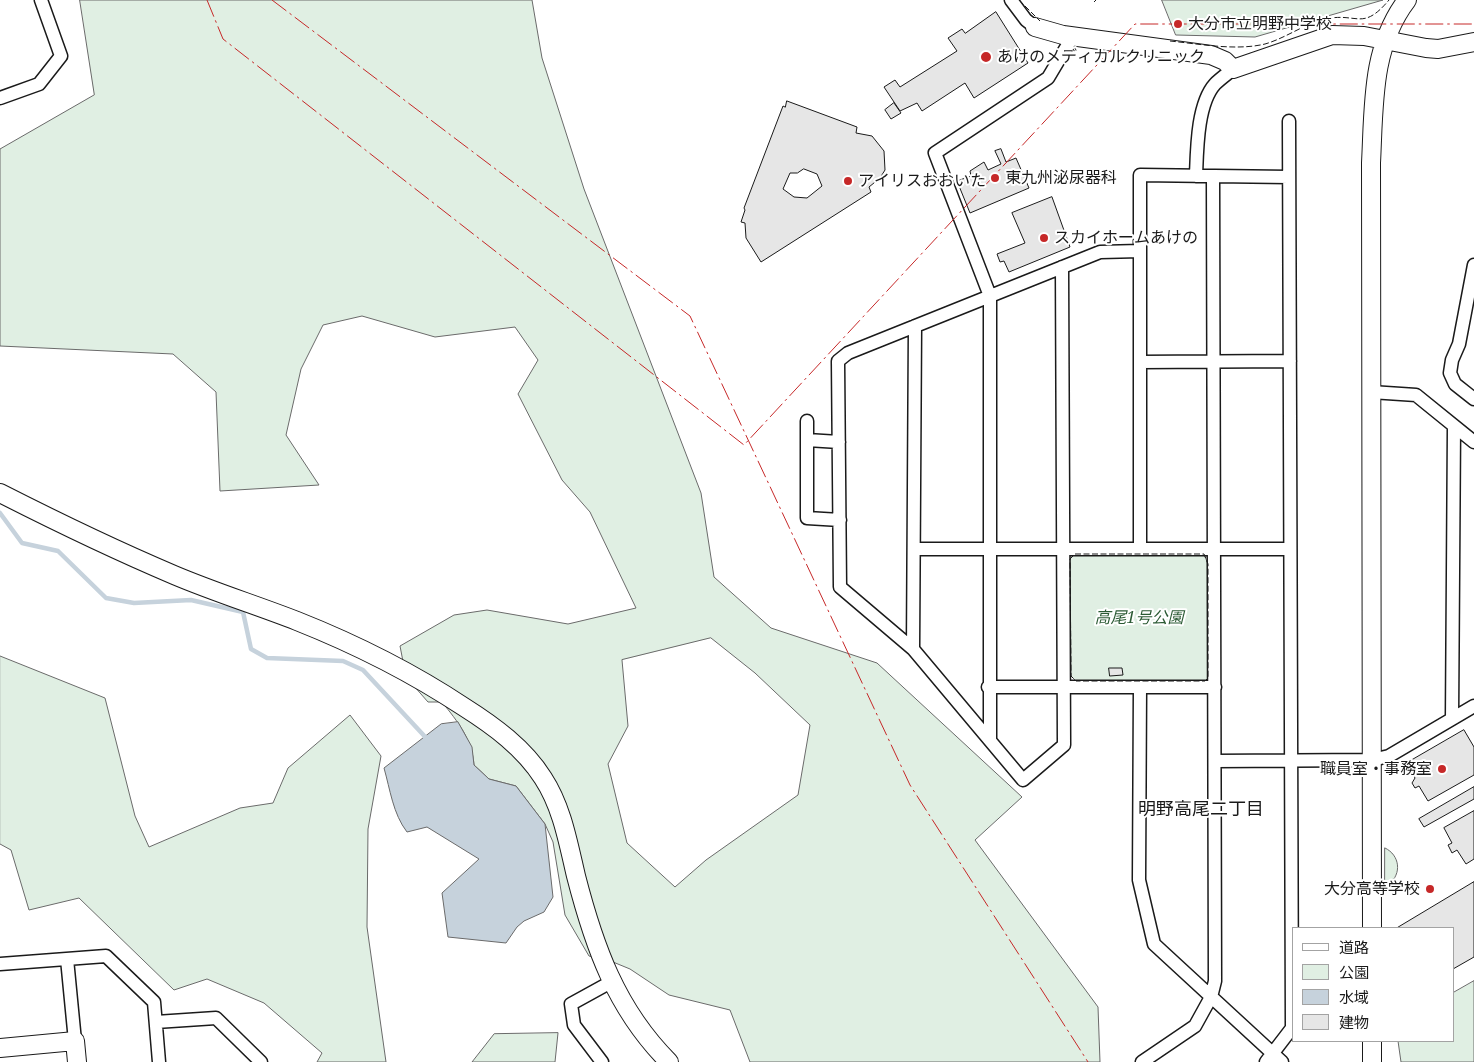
<!DOCTYPE html>
<meta charset="utf-8">
<style>
body{margin:0}
#map{position:relative;width:1474px;height:1062px;overflow:hidden;background:#fff;font-family:"Noto Serif","Noto Sans JP",serif}
canvas{display:block}
.legend{position:absolute;left:1292px;top:927px;width:162px;height:115px;box-sizing:border-box;background:#fff;border:1px solid #a3a3a3;margin:0;padding:6px 9px;list-style:none;font-size:15px;color:#1a1a1a}
.legend li{display:flex;align-items:center;gap:10px;height:25px}
.legend b{width:25px;border:1px solid #a3a3a3}
</style>
<div id="map">
<canvas width="1474" height="1062"></canvas>
<ul class="legend">
<li><b style="height:6px;background:#fff"></b>道路</li>
<li><b style="height:14px;background:#e0efe3"></b>公園</li>
<li><b style="height:14px;background:#c6d2dc"></b>水域</li>
<li><b style="height:14px;background:#e6e6e6"></b>建物</li>
</ul>
</div>
<script>
const context = document.querySelector('canvas').getContext('2d');
context.lineJoin = 'round';
function fillPath(path, color) {
  context.fillStyle = color;
  context.fill(path, 'evenodd');
}
function strokePath(path, color, width, dash) {
  context.strokeStyle = color;
  context.lineWidth = width;
  context.lineCap = dash ? 'butt' : 'round';
  context.setLineDash(dash || []);
  context.stroke(path);
}
function drawText(font, color, halo, rows, align = 'center') {
  context.font = font + ' "Noto Serif","Noto Sans JP",serif';
  context.lineWidth = 4;
  context.setLineDash([]);
  context.textBaseline = 'middle';
  context.strokeStyle = halo;
  context.fillStyle = color;
  for (const [text, x, y, turn = 0] of rows) {
    context.save();
    context.translate(x, y);
    context.rotate((+turn || 0) * Math.PI / 180);
    context.textAlign = isNaN(turn) ? turn : align;
    if (halo) context.strokeText(text, 0, 0);
    context.fillText(text, 0, 0);
    context.restore();
  }
}
const green = new Path2D(`
 M80,0H532L542,58L584,189L701,493L714,577L771,628L877,663L1022,797L975,840L1098,1007L1100,1062H750L730,1010L669,995L630,969L613,962L589,956L565,915L553,842L545,824L516,786L489,779L474,765C472,739 458,722 442,702H428L406,677L400,646L454,615L487,610L568,624L636,608L590,512L562,480L518,394L538,360L515,327L435,337L362,316L323,325L301,369L286,435L319,485L220,491L216,392L173,354L0,346V149L94,95ZM711,638L755,673L810,725L798,795L706,860L675,887L627,843L608,764L628,726L622,660Z
 M1162,0H1383L1255,37L1176,35Z
 M1075,554H1204L1208,564V678L1205,681H1076L1071,676L1070,559Z
 M0,656L105,698L135,816L149,847L240,808L273,803L288,768L350,715L381,756L368,829L367,927L386,1062H317L322,1053L264,1003L207,979L174,990L79,898L29,910L11,850L0,844Z
 M1385,848C1400,855 1402,874 1389,884H1385Z
 M1474,981V1062H1401L1398,1041H1453V993Z
 M558,1033L555,1062H472L494,1034Z`);
fillPath(green, '#e0efe3');
strokePath(green, '#6a6a6a', 1);
const water = new Path2D(`
 M458,722L472,747L474,765L489,779L516,786L545,824L553,897L544,912L524,921L517,927L506,943L448,937L442,893L479,859L427,827L407,832C393,814 390,789 384,768L441,724Z`);
fillPath(water, '#c6d2dc');
strokePath(water, '#6a6a6a', 1);
strokePath(new Path2D(`
 M0,513L22,543L58,551L106,598L134,603L191,600L243,612L251,649L267,658L343,661L363,670L429,741`), '#c6d2dc', 4.5);
const building = new Path2D(`
 M996,12L1028,63L974,98L965,83L922,111L917,103L900,111L884,87L895,80L900,87L957,51L948,38L962,29L965,33Z
 M787,101L857,127L856,133L872,136L884,151L885,170L880,178L869,187L871,192L761,262L746,238L745,223L741,222L745,210L744,208L783,106L785,107ZM804,169L817,174L822,186L807,198L794,197L783,189L790,173H797Z
 M894,103L901,113L891,119L885,110Z
 M1001,149L1006,162L1016,158L1029,188L970,213L957,181L971,176L970,171L984,162L988,170L1001,164L995,151Z
 M1052,197L1070,247L1009,272L1004,261L1000,262L997,254L1025,243L1012,213Z
 M1109,668H1122L1123,675L1110,676Z
 M1464,730L1474,747V775L1428,801L1419,786L1415,788L1412,783L1415,778L1407,763Z
 M1474,787V799L1424,827L1419,819Z
 M1474,811V859L1466,864L1457,850L1452,853L1448,845L1452,843L1444,828Z
 M1474,882V957L1453,969V928H1397Z`);
fillPath(building, '#e6e6e6');
strokePath(building, '#1a1a1a', 1);
const street = new Path2D(`
 M1011,0L1026,20L1035,27
 M0,98L39,84L61,56L41,0
 M1196,176C1197,150 1197,104 1215,84C1220,79 1227,74 1233,69
 M1474,265L1459,344L1452,360L1450,373L1455,384L1474,399
 M1062,267L1064,745L1023,780L913,649L840,587L838,361L848,353L1100,252L1140,251
 M1140,362L1290,361
 M1371,392L1416,395L1474,442
 M807,421V518L840,520
 M807,440L839,442
 M914,549H1290
 M1140,549V175L1289,177
 M913,649L915,326
 M988,687H1215
 M1140,687L1139,880L1154,944L1282,1062
 M1452,719L1454,426
 M990,739V296L935,153L1048,78L1073,36
 M1215,761L1372,760L1389,756L1474,706
 M67,959L75,1041
 M0,964L106,956L154,1002L159,1062
 M156,1022L216,1018L261,1062
 M602,1062L574,1025L571,1004L611,982
 M1142,1062L1195,1026L1211,997L1215,981L1213,176
 M1266,1062L1292,1028L1289,121`);
const secondary = new Path2D(`
 M1035,27L1063,35L1211,55L1225,61L1233,69L1332,35L1364,36L1426,48L1438,49L1474,42
 M0,493C57,522 115,550 174,575C214,592 256,605 297,621C355,644 411,672 464,707C494,726 524,748 543,778C562,807 568,842 576,876C594,946 616,1009 669,1062
 M1372,928L1371,163C1374,106 1371,47 1407,0
 M1372,1041V1062
 M0,1048L75,1041L77,1062`);
strokePath(street, '#1a1a1a', 15);
strokePath(secondary, '#1a1a1a', 20);
strokePath(street, '#fff', 12);
strokePath(secondary, '#fff', 18);
strokePath(new Path2D(`
 M1019,0L1040,21
 M1094,2L1096,0
 M1170,41C1200,44 1236,51 1265,44C1286,38 1304,24 1325,19C1358,12 1362,32 1389,0
 M1075,554H1204L1208,564V678L1205,681H1076L1071,676L1070,559Z`), '#1a1a1a', 1, [6, 2.5]);
strokePath(new Path2D(`
 M207,0L223,39L744,445L1135,24H1474
 M272,0L690,316L910,785L1088,1062`), '#c62828', 1, [18, 4, 2.5, 4]);
for (const [x, y, r, color] of [
 [1178,24,5,"#c62828"],
 [986,57,6,"#c62828"],
 [995,178,5,"#c62828"],
 [848,181,5,"#c62828"],
 [1044,238,5,"#c62828"],
 [1442,769,5,"#c62828"],
 [1430,889,5,"#c62828"]
]) {
  const dot = new Path2D();
  dot.arc(x, y, r, 0, 2 * Math.PI);
  context.fillStyle = color;
  context.fill(dot);
  strokePath(dot, '#fff', 2);
}
drawText('16px', '#1a1a1a', '#fff', [
 ["大分市立明野中学校",1188,24],
 ["あけのメディカルクリニック",997,57],
 ["東九州泌尿器科",1005,178],
 ["アイリスおおいた",858,181],
 ["スカイホームあけの",1054,238],
 ["職員室・事務室",1432,769,"right"],
 ["大分高等学校",1420,889,"right"]
], 'left');
drawText('italic 16px', '#2b5a34', '#fff', [
 ["高尾1号公園",1139,618]
]);
drawText('18px', '#1a1a1a', '#fff', [
 ["明野高尾二丁目",1201,810]
]);
</script>
